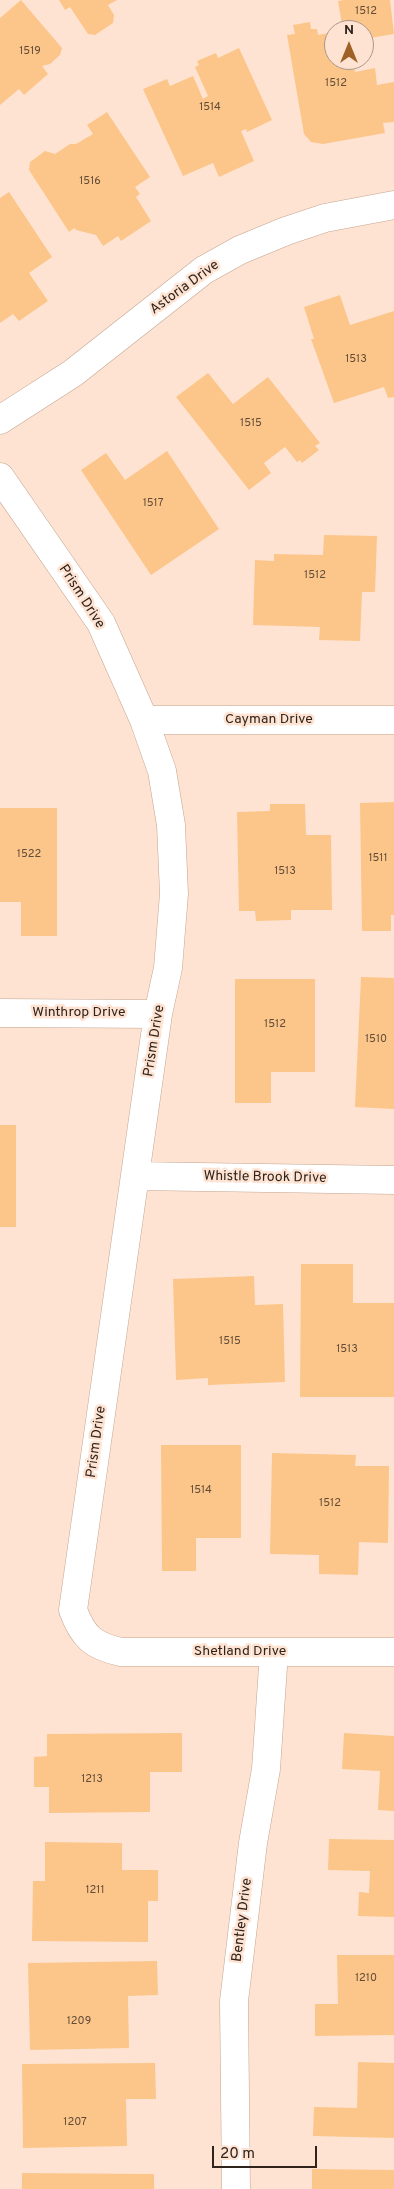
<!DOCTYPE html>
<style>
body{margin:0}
#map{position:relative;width:394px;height:2189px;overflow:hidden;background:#fee3d2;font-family:Overpass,sans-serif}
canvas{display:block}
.north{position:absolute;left:324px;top:20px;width:50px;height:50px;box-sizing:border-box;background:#fee3d2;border:1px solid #ab9689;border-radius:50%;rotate:0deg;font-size:14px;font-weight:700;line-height:20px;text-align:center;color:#2f231b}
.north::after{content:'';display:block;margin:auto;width:18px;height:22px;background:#9e6126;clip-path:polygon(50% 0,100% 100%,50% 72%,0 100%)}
.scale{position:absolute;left:212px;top:2146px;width:105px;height:22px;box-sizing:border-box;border:2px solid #2f231b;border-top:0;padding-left:6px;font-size:15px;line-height:18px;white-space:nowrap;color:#2f231b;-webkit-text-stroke:4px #fee3d2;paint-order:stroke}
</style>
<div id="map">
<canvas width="394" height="2189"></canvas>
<div class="north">N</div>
<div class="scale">20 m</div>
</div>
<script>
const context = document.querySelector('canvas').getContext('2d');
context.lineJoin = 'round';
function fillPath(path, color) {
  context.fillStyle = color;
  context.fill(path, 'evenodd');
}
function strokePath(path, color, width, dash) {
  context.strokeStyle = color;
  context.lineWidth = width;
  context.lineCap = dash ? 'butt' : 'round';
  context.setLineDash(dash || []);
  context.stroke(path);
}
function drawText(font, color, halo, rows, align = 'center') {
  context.font = font + ' Overpass,sans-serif';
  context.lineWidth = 5;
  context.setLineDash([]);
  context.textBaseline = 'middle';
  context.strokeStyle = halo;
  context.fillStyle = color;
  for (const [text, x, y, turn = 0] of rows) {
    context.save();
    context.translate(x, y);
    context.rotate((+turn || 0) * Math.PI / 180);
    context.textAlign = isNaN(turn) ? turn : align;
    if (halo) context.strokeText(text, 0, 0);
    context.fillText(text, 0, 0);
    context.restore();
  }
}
fillPath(new Path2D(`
 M21,0L62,48L60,55L50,64L42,66L48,74L24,95L19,89L0,105V18Z
 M59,0H117L108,5L114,15L113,23L95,35L88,34L70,7L65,10Z
 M344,0H390L394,34L364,39V30H343L338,1Z
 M310,22L311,29H317L318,35L334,32V60H353L355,72L375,68L377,85L394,82V122L383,123L385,133L323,144L311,142L304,134L287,35L295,34L293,25Z
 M239,48L272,120L247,132L246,129L241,131L254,161L219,177L213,163L183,176L143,89L167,79L170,86L193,76L203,99L208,96L195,67L199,65L197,61L216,53L218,58Z
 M107,112L150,177L135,187L140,194L136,197L151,221L121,241L118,236L103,246L96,235L76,230L74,228L69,232L29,170L30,162L45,151L55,154L70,144H76L93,134L87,125Z
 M9,192L52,257L29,273L48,301L19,321L13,314L0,323V198Z
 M340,295L350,325L394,311V397L388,398L384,387L334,403L311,339H314L304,307Z
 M208,373L233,404L268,377L320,443L315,446L319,450L302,463L300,460L297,462L285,447L264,463L271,473L249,490L176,397Z
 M167,451L219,529L151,575L81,470L106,453L125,480Z
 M324,535L377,536L375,592H362L360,641L319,640L320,627L253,625L255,560L274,561V554L323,555Z
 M394,802V915H391V931H362L360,803Z
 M270,804H305L306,835H331L332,910H291V920L256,921L255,911H239L237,812L270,811Z
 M0,808H57V936H21V902H0Z
 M361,977L394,978V1109L355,1107Z
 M235,979H315V1072H271V1103H235Z
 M0,1125H16V1227H0Z
 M301,1264H353V1303H394V1397H300Z
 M254,1276L255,1305L283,1304L285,1382L208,1385V1378L176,1380L173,1279Z
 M161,1445H241V1538H196V1571H162Z
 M272,1453L356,1455L355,1466H389L388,1543L359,1542L358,1575L319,1574V1555L270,1554Z
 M182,1733V1772H150V1812L49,1813V1787H34V1757L47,1756V1734Z
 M344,1733L394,1736V1811L378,1810L380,1771L342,1769Z
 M329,1839L394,1840V1917L358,1916L359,1892L369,1893L370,1871L328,1870Z
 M45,1842L122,1843V1870H158V1901H148V1942L32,1941L33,1881H45Z
 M337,1955H394V2035L315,2036V2004H338Z
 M157,1961L158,1995L128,1996L129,2048L30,2050L28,1963Z
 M358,2062L394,2063V2138L313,2136L314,2107L357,2108Z
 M155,2063L156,2099H126L127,2146L23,2148L22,2064Z
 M312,2169L394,2170V2189H312Z
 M22,2173L154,2174V2189H22Z`), '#fcc68a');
const minor = new Path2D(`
 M0,420L73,373L204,270L240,250L286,231L325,218L394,205
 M0,477L101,623L144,720L162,771L171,825L174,894L168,968L158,1014L73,1610C83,1637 93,1646 121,1652H394
 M144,720H394
 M0,1013L158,1014
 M135,1176L394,1180
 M236,2189L234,2001L253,1843L266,1769L274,1652`);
strokePath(minor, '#c4a48f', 29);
strokePath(minor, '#fff', 28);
drawText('11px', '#624c37', null, [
 ["1512",366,12],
 ["1519",30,52],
 ["1512",336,84],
 ["1514",210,108],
 ["1516",90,182],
 ["1513",356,360],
 ["1515",251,424],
 ["1517",153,504],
 ["1512",315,576],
 ["1522",29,855],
 ["1511",378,859],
 ["1513",285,872],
 ["1512",275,1025],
 ["1510",376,1040],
 ["1515",230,1342],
 ["1513",347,1350],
 ["1514",201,1491],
 ["1512",330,1504],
 ["1213",92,1780],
 ["1211",95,1891],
 ["1210",366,1979],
 ["1209",79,2022],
 ["1207",75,2123]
]);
drawText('14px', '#2f231b', '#fee3d2', [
 ["Astoria Drive",185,288,-36],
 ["Prism Drive",81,597,57],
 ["Cayman Drive",269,720],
 ["Winthrop Drive",79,1013],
 ["Prism Drive",155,1041,-81],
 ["Whistle Brook Drive",265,1178,1],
 ["Prism Drive",97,1442,-82],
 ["Shetland Drive",240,1652],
 ["Bentley Drive",243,1920,-83]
]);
</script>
